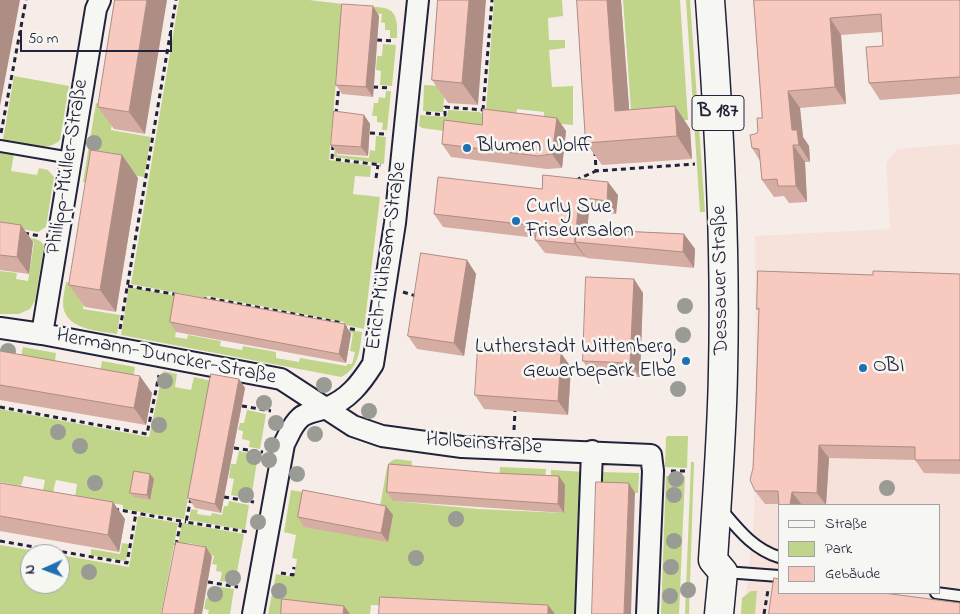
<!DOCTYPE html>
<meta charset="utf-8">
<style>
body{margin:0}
#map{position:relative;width:960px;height:614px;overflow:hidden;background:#f6ede8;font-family:"Indie Flower",sans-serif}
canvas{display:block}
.legend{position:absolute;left:778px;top:504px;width:162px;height:90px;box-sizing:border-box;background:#f6f6f2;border:1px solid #a1a1a9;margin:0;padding:6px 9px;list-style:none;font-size:15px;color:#22223b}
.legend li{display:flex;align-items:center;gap:10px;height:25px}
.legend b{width:25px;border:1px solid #a1a1a9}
.north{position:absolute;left:20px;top:544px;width:50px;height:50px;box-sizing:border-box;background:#f6f6f2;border:1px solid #a1a1a9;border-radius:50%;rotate:268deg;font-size:14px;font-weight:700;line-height:20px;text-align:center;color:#22223b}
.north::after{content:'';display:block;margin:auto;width:18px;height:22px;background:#1f6fb2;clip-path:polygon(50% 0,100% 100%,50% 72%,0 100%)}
.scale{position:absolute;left:20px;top:30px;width:152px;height:22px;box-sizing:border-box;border:2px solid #22223b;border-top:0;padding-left:6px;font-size:15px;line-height:18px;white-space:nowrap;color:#22223b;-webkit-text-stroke:4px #f6f6f2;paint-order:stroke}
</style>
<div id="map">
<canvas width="960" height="614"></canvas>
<ul class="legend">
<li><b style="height:6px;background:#f6f6f2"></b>Straße</li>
<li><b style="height:14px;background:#c0d58a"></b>Park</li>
<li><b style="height:14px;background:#f8c9be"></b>Gebäude</li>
</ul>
<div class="north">N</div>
<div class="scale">50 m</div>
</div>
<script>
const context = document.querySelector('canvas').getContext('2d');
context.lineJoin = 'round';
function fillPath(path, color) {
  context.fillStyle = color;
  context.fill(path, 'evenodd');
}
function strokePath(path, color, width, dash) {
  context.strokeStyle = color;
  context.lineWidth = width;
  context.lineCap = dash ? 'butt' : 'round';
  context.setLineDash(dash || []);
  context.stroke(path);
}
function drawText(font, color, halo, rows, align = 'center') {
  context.font = font + ' "Indie Flower",sans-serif';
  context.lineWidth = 5;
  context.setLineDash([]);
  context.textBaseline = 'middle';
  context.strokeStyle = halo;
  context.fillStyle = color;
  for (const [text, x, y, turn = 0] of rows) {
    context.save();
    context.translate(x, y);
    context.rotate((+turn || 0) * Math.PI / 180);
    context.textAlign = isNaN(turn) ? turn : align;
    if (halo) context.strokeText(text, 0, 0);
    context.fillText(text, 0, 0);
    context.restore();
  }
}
fillPath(new Path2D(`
 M960,144V614H744L754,520L756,422L755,236L890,229L886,163L897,149ZM779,505H939V593H779Z`), '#f7e2db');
fillPath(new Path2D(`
 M179,0H309L343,4L329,160L371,166L370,177L355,176L353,194L380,197L364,329L346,325L344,322L208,296L203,298L131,284Z
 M494,0H562L563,16L548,18L549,40H565V48L549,50L552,87L573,86V125L544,122V112L517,109L515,120L502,118L486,110Z
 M623,0H680L688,120L632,123Z
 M686,0H690L705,212H700Z
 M359,6C388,8 399,4 397,38H390V30H385V23L381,22L382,14L358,12Z
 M383,44L396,45L392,86L380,85L381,71L376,70L377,56H382Z
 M14,76L69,86L60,140C46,154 20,143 3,140Z
 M424,85L445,86L443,112L423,111Z
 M386,91H391L387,130H382L383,123L377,122V116H372L374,103H378L379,97L385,98Z
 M96,103L115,107L111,130L151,137L144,177L104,170L102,185L83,182Z
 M448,110L479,112L492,119L490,137L422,128L419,126L420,115L447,117Z
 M376,136L386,137L384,164L334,157L335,143H338L337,155L369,158L370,150L375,151Z
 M0,151L14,154L11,171L37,175L39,168L48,170L54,177L46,227L38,232L0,225Z
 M30,238C37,239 41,240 44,246L35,301L30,309L19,314H0V271L17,273L16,279L28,281L34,242L30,241Z
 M66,282L87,285L83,309L120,315L117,334C97,331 62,329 63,302C63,296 65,289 66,282Z
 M129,287L203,301L181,302L175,337L187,339L188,335L221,341L220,346L242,350L243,346L276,352V358L299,362L300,358L347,366V364H352L355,352L350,351L353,333L341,331L342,329L362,332C360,349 359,369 341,377L121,335Z
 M23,347L56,353L54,369L20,363Z
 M102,361L135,367L132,384L99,377Z
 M163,371L177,374L175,387L191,390L194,377L211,381L184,519L123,509V505L75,497L77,484L56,480L53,492L43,490L45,480L24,476L21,486L0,482V409L149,437Z
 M247,410L266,414L260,449L249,447L250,441L242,439L243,431L238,430L240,423H244Z
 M667,436H688L687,468L665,467L666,438Z
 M239,451L258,455L251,499L231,495L234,479L229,478L231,464H236Z
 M396,459L412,461L410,475L394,501L478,509L564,513L551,484V470L586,472L581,614H549L371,605L370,614H268L276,574L294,577L297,559L292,558L296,535L284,532L291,490L319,495L388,542L393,515L379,512L387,467L391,461Z
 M691,462H694L689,614H685Z
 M500,467L546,469L545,480L499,482Z
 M600,472L639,473L638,493H632V487L619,486L599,494Z
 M666,476H685L679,614H661Z
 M229,501L249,505L245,530L189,520L191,509L198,510L197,514L211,516L212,513L222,515L224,506H228Z
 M138,516L178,523L161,614H0V545L54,554H30V584H60V555L129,567Z
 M182,523L244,534L235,583L220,581L222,572L216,571L217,565L212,564L214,556L202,553L203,546L188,543L186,552L177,550Z
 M122,543L129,544L126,561L91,555V549L120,554Z
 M214,586L234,589L230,614H208L209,610L204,609L206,598L212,599Z
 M751,591H757L755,614H741L742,598Z`), '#c0d58a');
const lane = new Path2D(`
 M0,146L71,158
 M721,509C738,529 753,549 779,557
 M725,572L779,576
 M936,593L960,596`);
const street = new Path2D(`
 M0,328L42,334L281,379L353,426L382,436L462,447L651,455L653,471L647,614
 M42,334L96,9L100,0
 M253,614L284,444C289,435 292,425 300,418C306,412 318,411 326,408C348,400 361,383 373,364L395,223L418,0
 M586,614L592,451`);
const primary = new Path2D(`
 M710,0C719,124 726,247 723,371C722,434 717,497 713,560L723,572L719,614`);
strokePath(lane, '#22223b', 14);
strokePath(street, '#22223b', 24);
strokePath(primary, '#22223b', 31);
strokePath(new Path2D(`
 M377,40L394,41
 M373,87L390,88
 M483,110L492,0
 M426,113L445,115V107L483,110L487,113
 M336,114L339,85
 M1,133L26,0
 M370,133L384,134
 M333,145L332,159L381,165
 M595,151L596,171L695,164
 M376,178L378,165
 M576,180L596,171
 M24,233L40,236
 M128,286L179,295
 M403,292L416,296
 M202,300L208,298L342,323L346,328L358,330
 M120,329L176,0
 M641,346L663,347
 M242,406L271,411
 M0,407L147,434L159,375
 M514,430L515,411
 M234,448L263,452
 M671,471H688
 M224,497L254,502
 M191,498L186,522L248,532
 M114,509L186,522
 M0,541L127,563L136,513
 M176,545L181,521
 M281,573L293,575L294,567
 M208,582L238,587
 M764,614L768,590`), '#22223b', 3, [5, 4]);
strokePath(lane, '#f6f6f2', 10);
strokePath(street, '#f6f6f2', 20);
strokePath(primary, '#f6f6f2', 28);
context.fillStyle = '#9b9b96';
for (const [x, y] of [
 [94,143],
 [685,306],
 [683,335],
 [8,351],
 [165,381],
 [324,385],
 [678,389],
 [264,403],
 [369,411],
 [276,423],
 [159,425],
 [58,432],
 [315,434],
 [272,445],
 [80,446],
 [254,457],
 [269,460],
 [297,474],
 [676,479],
 [95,483],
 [887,488],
 [246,495],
 [674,495],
 [456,519],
 [258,522],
 [674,541],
 [416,558],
 [671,567],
 [89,572],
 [233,578],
 [688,590],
 [279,591],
 [215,594],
 [670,596]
]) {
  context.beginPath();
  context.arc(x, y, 8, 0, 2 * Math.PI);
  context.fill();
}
fillPath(new Path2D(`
 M115,0L145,134L114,129L98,107Z
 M438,0L478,105L448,103L432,80Z
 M577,0H621L629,110L675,106L690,129L692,159L602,165L586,143Z
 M754,0H960V94L880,100L869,83L883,46L882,32L841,35L846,104L800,108L803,137L809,146L810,162H805L807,202L789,203L784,196L774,197L762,180L760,161L752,148L755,134L758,132L762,118Z
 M373,6L379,16L373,97L342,94L336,85Z
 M364,115L370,124L368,156L338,154L331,145Z
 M557,118L566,131L562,168L547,169L451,157L442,144L482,125Z
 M138,178L116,312L85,307L69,285Z
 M542,189L618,195L616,214L589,211L587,229L684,234L695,249L694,268L586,258L585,256V257L545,253L535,240L536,238L443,227L434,214Z
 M0,222L21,225L33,242L29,274L0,270Z
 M467,260L476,274L464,356L417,349L408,336Z
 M960,274V474L924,473L915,460L829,458L826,505H779V504H765L755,491L753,468L759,311L757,309L873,275Z
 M634,279L643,293L640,377L592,375L583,361Z
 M170,322L345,324L351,334L346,363L176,332Z
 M0,351L152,393L146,425L0,400Z
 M571,367L568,415L484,409L475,395Z
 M239,379L245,388L221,513L195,508L188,498Z
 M154,479L150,500L134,497L130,493Z
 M0,483L125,519L119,552L0,531Z
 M565,485L564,513L393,501L387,492Z
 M386,506L393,515L388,542L304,527L298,517Z`), '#d5ada3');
fillPath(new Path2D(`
 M0,0H20L0,106Z
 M147,0H167L145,134L129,112Z
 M469,0H486L478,105L462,83Z
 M607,0H621L631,133L615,111Z
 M373,6L379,16L373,97L366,87Z
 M830,18L841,35L846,104L835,87Z
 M788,91L800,108L803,137L809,146L810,162L799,145L792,130Z
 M675,106L690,129L692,159L677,136Z
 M364,115L370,124L368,156L361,147Z
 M557,118L566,131L562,168L552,154Z
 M793,145L805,162L807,202L796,186Z
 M122,155L138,178L116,312L100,290Z
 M608,182L618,195L616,214L607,201Z
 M579,197L589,211L586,243L575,242Z
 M21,225L33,242L29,274L17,257Z
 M684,234L695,249L694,268L683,252Z
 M575,242L585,256V257L575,244Z
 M467,260L476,274L464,356L454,343Z
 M634,279L643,293L640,377L630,363Z
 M345,324L351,334L346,363L339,354Z
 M561,353L571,367L568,415L558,401Z
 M140,376L152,393L146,425L134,408Z
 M239,379L245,388L221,513L215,504Z
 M819,445L829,458L826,505L817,493Z
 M150,474L154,479L150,500L147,495Z
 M559,476L565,485L564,513L558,504Z
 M629,483L635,493L631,614H624Z
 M792,492L802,505H790Z
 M113,502L125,519L119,552L108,535Z
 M386,506L393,515L388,542L381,533Z
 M206,547L212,557L202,614H194Z
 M548,605L555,614H548Z
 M344,606L350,614H343Z`), '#ae8d85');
const building = new Path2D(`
 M115,0H147L129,112L98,107Z
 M438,0H469L462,83L432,80Z
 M577,0H607L615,111L675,106L677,136L586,143Z
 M754,0H960V77L869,83L866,47L883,46L881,14L830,18L835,87L788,91L792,130H797L799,145H793L796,186H778L777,179L762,180L759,149L752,148L750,135L755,134L758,132L757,118H762Z
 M342,4L373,6L366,87L336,85Z
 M483,109L557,118L552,154L538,156L442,144L444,120L482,125Z
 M334,111L364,115L361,147L331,145Z
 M91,150L122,155L100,290L69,285Z
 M543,175L608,182L607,201L579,197L575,244L535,240L537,226L434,214L438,177L542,189Z
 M0,222L21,225L17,257L0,255Z
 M576,229L684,234L683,252L575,242Z
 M421,253L467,260L454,343L408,336Z
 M758,271L873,275V271L960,274V460H915V447L819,445L817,493L792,492L790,505H779L778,491H755L750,480L753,468L756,400L759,308L757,309Z
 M586,277L634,279L630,363L583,361Z
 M175,293L345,324L339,354L170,322Z
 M478,348L561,353L558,401L475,395Z
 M0,351L140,376L134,408L0,385Z
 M211,374L239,379L215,504L188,498Z
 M389,464L493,473L559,476L558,504L387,492Z
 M134,471L150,474L147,495L130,493Z
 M596,482L629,483L624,614H592Z
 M0,483L113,502L108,535L0,516Z
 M303,490L386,506L381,533L298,517Z
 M176,542L206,547L194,614H162Z
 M774,578L779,579V593H884L960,603V614H769Z
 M380,597L548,605V614H379Z
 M282,599L344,606L343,614H281Z`);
fillPath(building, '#f8c9be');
strokePath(building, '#ae8d85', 1);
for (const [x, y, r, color] of [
 [467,148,5,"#1f6fb2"],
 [516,221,5,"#1f6fb2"],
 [686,361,5,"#1f6fb2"],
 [863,368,5,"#1f6fb2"]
]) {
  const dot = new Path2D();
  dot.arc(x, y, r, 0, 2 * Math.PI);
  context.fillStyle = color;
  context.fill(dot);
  strokePath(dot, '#f6f6f2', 2);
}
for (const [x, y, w] of [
 [718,113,52]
]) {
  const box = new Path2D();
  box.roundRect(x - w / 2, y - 17.5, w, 35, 4);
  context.fillStyle = '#f6f6f2';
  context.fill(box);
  strokePath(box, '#22223b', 1);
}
drawText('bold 20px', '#22223b', null, [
 ["B 187",718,113]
]);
drawText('21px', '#22223b', '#f6f6f2', [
 ["Blumen Wolff",477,148],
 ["Curly Sue",526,209],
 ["Friseursalon",526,233],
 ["Lutherstadt Wittenberg,",676,349,"right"],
 ["Gewerbepark Elbe",676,373,"right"],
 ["OBI",873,368]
], 'left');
drawText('21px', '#22223b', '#f6f6f2', [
 ["Philipp-Müller-Straße",69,167,-81],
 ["Erich-Mühsam-Straße",388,256,-82],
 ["Dessauer Straße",722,280,-91],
 ["Hermann-Duncker-Straße",166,358,11],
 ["Holbeinstraße",484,445,4]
]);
</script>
